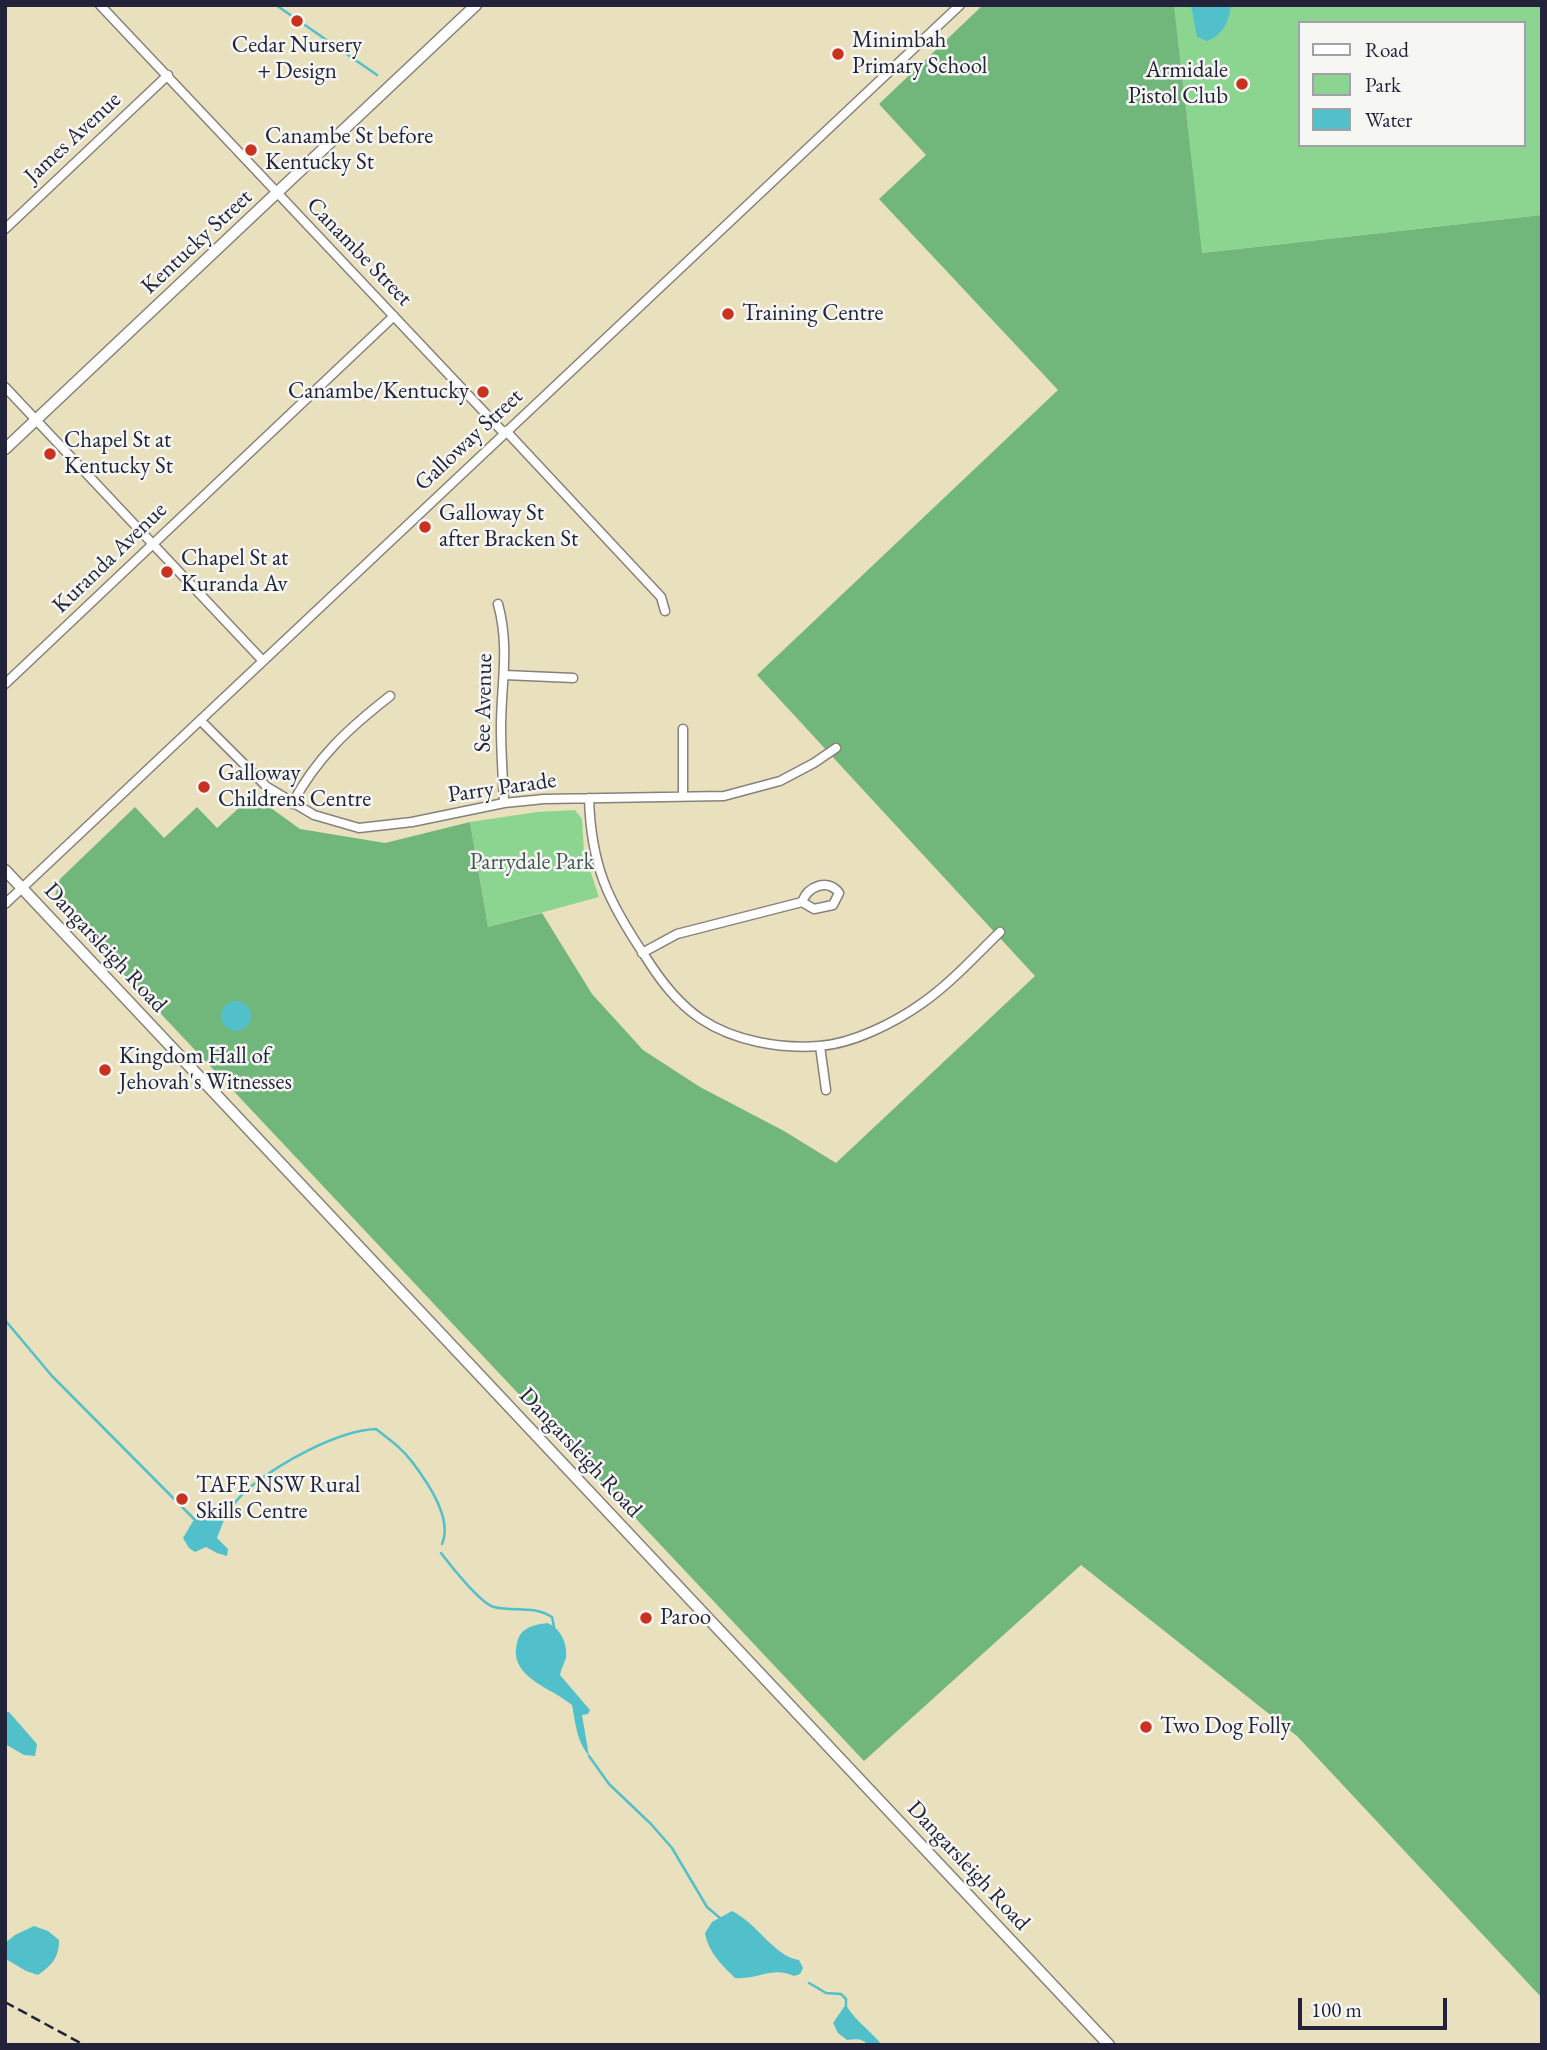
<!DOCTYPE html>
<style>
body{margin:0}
#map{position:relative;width:1547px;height:2050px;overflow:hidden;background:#e9e0bd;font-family:"EB Garamond",serif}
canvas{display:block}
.frame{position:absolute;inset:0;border:7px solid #22223b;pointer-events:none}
.legend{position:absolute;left:1298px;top:21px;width:228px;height:126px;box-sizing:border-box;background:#f6f6f2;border:2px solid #a1a1a9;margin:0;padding:9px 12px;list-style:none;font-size:21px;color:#22223b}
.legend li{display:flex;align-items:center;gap:14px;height:35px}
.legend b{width:35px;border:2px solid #a1a1a9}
.scale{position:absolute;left:1298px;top:1998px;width:149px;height:32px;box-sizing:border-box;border:4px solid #22223b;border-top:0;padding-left:9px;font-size:21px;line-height:24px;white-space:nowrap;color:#22223b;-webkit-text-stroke:5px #f6f6f2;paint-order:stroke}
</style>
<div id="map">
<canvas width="1547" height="2050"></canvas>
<div class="frame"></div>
<ul class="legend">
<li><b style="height:9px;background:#fff"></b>Road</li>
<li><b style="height:19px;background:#8cd591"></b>Park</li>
<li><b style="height:19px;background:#52c0cb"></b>Water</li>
</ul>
<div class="scale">100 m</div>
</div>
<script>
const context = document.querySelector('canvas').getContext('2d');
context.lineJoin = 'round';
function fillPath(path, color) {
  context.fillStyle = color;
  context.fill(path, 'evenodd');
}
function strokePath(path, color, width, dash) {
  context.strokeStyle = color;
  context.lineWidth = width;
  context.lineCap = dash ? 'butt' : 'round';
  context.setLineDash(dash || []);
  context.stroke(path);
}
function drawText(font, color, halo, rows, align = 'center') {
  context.font = font + ' "EB Garamond",serif';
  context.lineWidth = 5;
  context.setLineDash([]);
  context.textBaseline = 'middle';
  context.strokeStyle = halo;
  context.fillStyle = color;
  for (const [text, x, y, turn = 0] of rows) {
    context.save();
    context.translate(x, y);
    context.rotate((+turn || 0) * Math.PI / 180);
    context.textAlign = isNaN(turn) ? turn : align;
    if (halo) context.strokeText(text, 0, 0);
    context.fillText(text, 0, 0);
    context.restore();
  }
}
fillPath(new Path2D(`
 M1174,5H1542V215L1201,253ZM1300,23H1524V145H1300Z
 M575,810L582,819L584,852L599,897L488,927L470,822L537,812Z`), '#8cd591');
fillPath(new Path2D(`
 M983,5H1174L1202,253L1542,215V1998L1297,1736L1081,1565L864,1761L67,914L55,896L60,879L135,807L164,838L197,807L217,828L253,795L300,829L385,843L470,822L488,927L542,913L592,994L643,1050L700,1087L784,1131L836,1163L1035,976L757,675L1058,390L879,199L926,155L879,104Z`), '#71b67b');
fillPath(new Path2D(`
 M1191,5H1231C1229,22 1223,35 1207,41L1197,37Z
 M221 1016a15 15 0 1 1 30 0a15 15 0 1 1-30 0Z
 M218,1513L224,1520L217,1538L228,1549L227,1556L217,1553L206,1547L195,1552L189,1548L183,1538L193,1521Z
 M547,1623C560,1627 568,1644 566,1658C564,1664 561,1669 560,1675L590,1710L588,1714L582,1715L589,1756C576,1739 576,1725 572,1705C553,1688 508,1678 517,1643C520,1628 533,1625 547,1623Z
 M5,1712H9L37,1744L35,1756L24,1755L5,1744Z
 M732,1911C757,1923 775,1957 799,1960L803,1968L800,1974L794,1976C771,1966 759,1980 735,1978C722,1965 708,1952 705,1933L712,1922Z
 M34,1926L48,1931L59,1940C59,1958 52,1965 38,1975L26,1971L6,1959L5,1943L15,1935Z
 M846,2004C851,2017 872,2032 882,2045H868C863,2038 855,2039 847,2040L838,2033L833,2023Z`), '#52c0cb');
strokePath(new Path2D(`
 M276,5L377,75
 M5,1320L52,1376L197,1522
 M218,1518C230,1511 238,1497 249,1488C280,1463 336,1431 376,1429C389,1439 403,1449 413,1463C428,1483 453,1519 442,1544
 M441,1553C450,1565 481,1604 494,1607C513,1612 534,1605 552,1617L554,1627
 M589,1756L609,1784L651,1824L672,1848L707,1907L720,1918
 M809,1983L826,1993L841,1994L846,1999V2005`), '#52c0cb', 2.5);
const minor = new Path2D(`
 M100,5L504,433
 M5,229L168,75
 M5,387L263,661
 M506,431L661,597L665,611
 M498,604C510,648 501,684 501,727C501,753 503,778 504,803
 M505,675L573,678
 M5,684L394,316
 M201,721L267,787L314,815L359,828L412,822L504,803L544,799L724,796L780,781L814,763L836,748
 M683,729V796
 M589,798C591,866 608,901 645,956C660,980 677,1003 701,1019C734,1041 780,1049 819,1046C852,1044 894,1023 921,1004C950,984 975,956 1000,932
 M292,804C317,757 349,728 390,696
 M5,904L960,5
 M642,953L677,934L802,902C808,886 828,878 839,893L833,905L814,909L802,902
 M820,1046L826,1090`);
const tertiary = new Path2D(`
 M5,449L476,5
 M5,870L1109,2045`);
strokePath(minor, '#86817c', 11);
strokePath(tertiary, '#86817c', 13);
strokePath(minor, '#fff', 8);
strokePath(tertiary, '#fff', 10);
strokePath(new Path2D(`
 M5,2002L84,2045`), '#22223b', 2.5, [10, 5]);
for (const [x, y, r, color] of [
 [297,21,7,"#c8321e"],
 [838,54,7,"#c8321e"],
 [1242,84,7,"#c8321e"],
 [251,150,7,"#c8321e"],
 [728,314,7,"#c8321e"],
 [483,392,7,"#c8321e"],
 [50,454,7,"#c8321e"],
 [425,527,7,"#c8321e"],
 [167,572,7,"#c8321e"],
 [204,787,7,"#c8321e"],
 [105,1070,7,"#c8321e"],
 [182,1499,7,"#c8321e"],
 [646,1618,7,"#c8321e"],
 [1146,1727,7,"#c8321e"]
]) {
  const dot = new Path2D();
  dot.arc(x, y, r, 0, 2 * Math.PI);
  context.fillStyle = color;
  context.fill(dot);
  strokePath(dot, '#f6f6f2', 2.5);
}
drawText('23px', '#22223b', '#f6f6f2', [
 ["Minimbah",852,41],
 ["Primary School",852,67],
 ["Cedar Nursery",297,46,"center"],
 ["+ Design",297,72,"center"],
 ["Armidale",1228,71,"right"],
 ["Pistol Club",1228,97,"right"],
 ["Canambe St before",265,137],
 ["Kentucky St",265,163],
 ["Training Centre",742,314],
 ["Canambe/Kentucky",469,392,"right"],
 ["Chapel St at",64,441],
 ["Kentucky St",64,467],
 ["Galloway St",439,514],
 ["after Bracken St",439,540],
 ["Chapel St at",181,559],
 ["Kuranda Av",181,585],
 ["Galloway",218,774],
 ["Childrens Centre",218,800],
 ["Kingdom Hall of",119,1057],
 ["Jehovah's Witnesses",119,1083],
 ["TAFE NSW Rural",196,1486],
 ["Skills Centre",196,1512],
 ["Paroo",660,1618],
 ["Two Dog Folly",1160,1727]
], 'left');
drawText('23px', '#22223b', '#f6f6f2', [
 ["James Avenue",73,138,-43],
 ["Kentucky Street",197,242,-43],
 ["Canambe Street",359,252,46],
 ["Galloway Street",469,440,-43],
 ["Kuranda Avenue",110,558,-44],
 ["See Avenue",484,703,-89],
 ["Parry Parade",502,788,-8],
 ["Dangarsleigh Road",105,948,47],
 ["Dangarsleigh Road",580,1453,47],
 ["Dangarsleigh Road",968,1866,47]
]);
drawText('23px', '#425855', '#f6f6f2', [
 ["Parrydale Park",532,863]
]);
</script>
